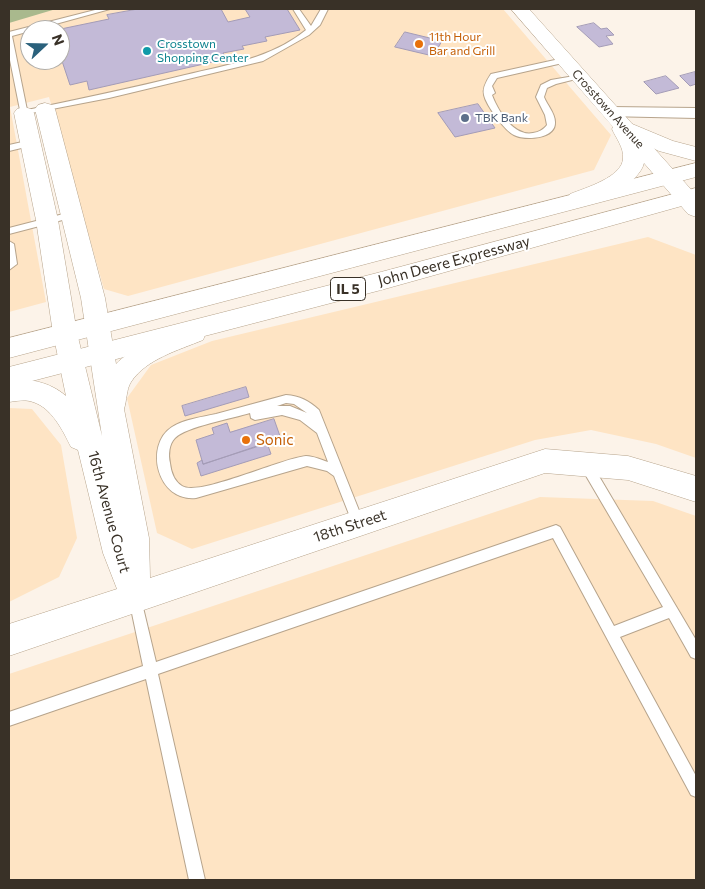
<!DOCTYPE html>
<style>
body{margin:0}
#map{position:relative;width:705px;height:889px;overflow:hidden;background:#fcf3e9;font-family:Commissioner,sans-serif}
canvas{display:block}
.frame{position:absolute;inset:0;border:10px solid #393127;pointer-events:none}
.north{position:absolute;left:20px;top:20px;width:50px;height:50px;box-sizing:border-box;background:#fff;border:1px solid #b0ada9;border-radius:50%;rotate:69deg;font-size:14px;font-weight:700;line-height:20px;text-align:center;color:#393127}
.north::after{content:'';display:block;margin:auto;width:18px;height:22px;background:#2a617c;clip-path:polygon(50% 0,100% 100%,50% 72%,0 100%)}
</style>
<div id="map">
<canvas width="705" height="889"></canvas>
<div class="frame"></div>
<div class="north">N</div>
</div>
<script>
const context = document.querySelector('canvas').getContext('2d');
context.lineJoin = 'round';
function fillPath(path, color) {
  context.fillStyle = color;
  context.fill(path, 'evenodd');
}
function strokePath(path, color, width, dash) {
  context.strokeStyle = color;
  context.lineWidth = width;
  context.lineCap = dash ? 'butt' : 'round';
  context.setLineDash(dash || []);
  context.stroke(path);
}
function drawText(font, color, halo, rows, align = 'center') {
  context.font = font + ' Commissioner,sans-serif';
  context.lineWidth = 4;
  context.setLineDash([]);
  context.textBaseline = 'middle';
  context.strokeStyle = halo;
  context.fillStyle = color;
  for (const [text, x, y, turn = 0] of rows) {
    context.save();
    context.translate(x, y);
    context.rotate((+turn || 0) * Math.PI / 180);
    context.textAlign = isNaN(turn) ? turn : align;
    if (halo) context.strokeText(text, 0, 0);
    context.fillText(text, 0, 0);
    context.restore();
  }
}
fillPath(new Path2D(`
 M46,9H503L611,135L594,170L128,296L104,289L49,97L10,107L46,302L9,312V17ZM30,30H60V60H30Z
 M648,237L696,255V458L656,444L591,430L535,440L192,549L157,533L127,398L151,365L212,341Z
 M9,408L32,409L61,445L77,538L59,577L9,602Z
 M540,497L653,501L696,516V880H9V674Z`), '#fee4c4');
fillPath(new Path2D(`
 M9,9H56L9,23Z`), '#a9b98d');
const building = new Path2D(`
 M138,9H221L228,22L250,17L245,9H287L300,30L265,37L267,41L242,46L244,49L223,53L226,59L89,90L87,81L70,85L60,55V30H56L109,19L107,15Z
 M594,23L601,29L607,28L614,35L606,36L613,44L599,47L577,27Z
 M405,32L442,41L433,56L395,47Z
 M695,72L696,84L690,86L680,76Z
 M666,76L679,88L656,94L644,82Z
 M478,104L495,128L455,137L438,113Z
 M246,387L249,397L185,416L182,406Z
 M274,419L281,439L203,464L196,440L214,434L212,428L227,423L230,432Z
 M267,443L271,454L201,476L197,463L202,460L203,464Z`);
fillPath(building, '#c3bad7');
strokePath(building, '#a49cb7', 1);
const service = new Path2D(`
 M99,9H110L12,36L27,110C80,99 133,88 185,75C227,65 272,58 306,30L293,9H299L311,26L321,9H328L320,25L309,35L263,61L109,98L21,115L9,55V32Z
 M564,58L568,60L567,62L497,78L492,86L495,93L492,95C498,111 514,137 533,133C539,132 543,130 547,125L545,115L536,97L541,85L551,80L580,75L584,77L556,84L547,88L544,97C547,105 555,113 555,122C556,139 525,141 514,135C505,131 486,105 484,95C482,88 487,80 491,74Z
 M31,140L34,141V145L9,151V145Z
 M71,212L74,213V217L9,234V228Z
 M9,241L14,244L17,264L9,270Z
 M286,395C300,396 309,401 319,410L364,523L362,527L358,528L354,527L334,476L327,471L307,466L196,498C157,502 144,445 172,427C185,419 202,417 216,414C239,408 263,401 286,395ZM286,403L294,404L307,413L290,406H277ZM250,413L251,418L255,420L282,415L300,420L317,433L328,462C322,460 313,456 306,456C282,458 199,497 182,486C174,481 171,472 170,463C168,455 169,444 175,438C185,427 234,418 250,413Z
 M586,460L590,461L696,640V659L691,657L669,618L620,637L696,776V797L691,795L553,538L158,674L205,880H189L146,679L9,726V712L143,666L129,599L131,595L135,593L139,595L141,599L156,662L556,525L560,527L614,626L663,607L582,469L580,465L582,461Z`);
const minor = new Path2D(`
 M611,107L696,108V118L605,116L602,112L605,108Z`);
const tertiary = new Path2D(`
 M511,9H529L696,195V217L688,214L644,163C639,185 590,210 570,204L567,199L570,194C585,188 623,177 623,158C624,148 616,138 612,129L613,127Z
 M45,103L52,105L55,109L105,298L116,364C126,352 181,322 195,324C198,324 200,325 203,326L206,333L203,340C179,350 146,359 131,382C126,390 127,400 124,409L149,538L150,578L545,449L628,456L696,476V502L628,480L545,473L9,656V624L117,589L103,553L78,450L71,447C63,431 52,408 33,402C25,399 17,401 9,402V380C29,378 50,382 66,396L53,333L36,220L14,113L17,109L24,107L31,109L34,113L58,220L77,333L102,436L81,298L35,109L38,105Z`);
const trunk = new Path2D(`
 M625,121L673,141L696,147V161L659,151L618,131L615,127L618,123Z
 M696,163V177L9,358V338Z
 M696,188V202L381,290L9,387V367L381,272Z`);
strokePath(service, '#b7a48c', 2);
strokePath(minor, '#b7a48c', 2);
strokePath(tertiary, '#b7a48c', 1);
strokePath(trunk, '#b7a48c', 1);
fillPath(service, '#fff');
fillPath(minor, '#fff');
fillPath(tertiary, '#fff');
fillPath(trunk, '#fff');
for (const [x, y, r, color] of [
 [419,44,5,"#e8710a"],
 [147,51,5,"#0f9aa8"],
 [465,118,5,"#5c6f8a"],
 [246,440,5,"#e8710a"]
]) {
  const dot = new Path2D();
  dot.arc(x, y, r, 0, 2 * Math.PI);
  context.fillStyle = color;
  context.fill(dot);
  strokePath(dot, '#fff', 2);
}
drawText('12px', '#c56008', '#fff', [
 ["11th Hour",429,37],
 ["Bar and Grill",429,51]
], 'left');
drawText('12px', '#0d838f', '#fff', [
 ["Crosstown",157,44],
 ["Shopping Center",157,58]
], 'left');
drawText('12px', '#393127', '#fff', [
 ["Crosstown Avenue",608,109,48]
]);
drawText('12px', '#4e5e75', '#fff', [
 ["TBK Bank",475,118]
], 'left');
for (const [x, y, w] of [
 [348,289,35]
]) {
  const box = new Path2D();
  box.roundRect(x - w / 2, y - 11.5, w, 23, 4);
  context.fillStyle = '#fff';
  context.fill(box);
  strokePath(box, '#393127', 1);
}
drawText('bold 14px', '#393127', null, [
 ["IL 5",348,289]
]);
drawText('15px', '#393127', '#fff', [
 ["John Deere Expressway",454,261,-15],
 ["16th Avenue Court",109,512,75],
 ["18th Street",350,526,-18]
]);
drawText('15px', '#c56008', '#fff', [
 ["Sonic",256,440]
], 'left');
</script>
